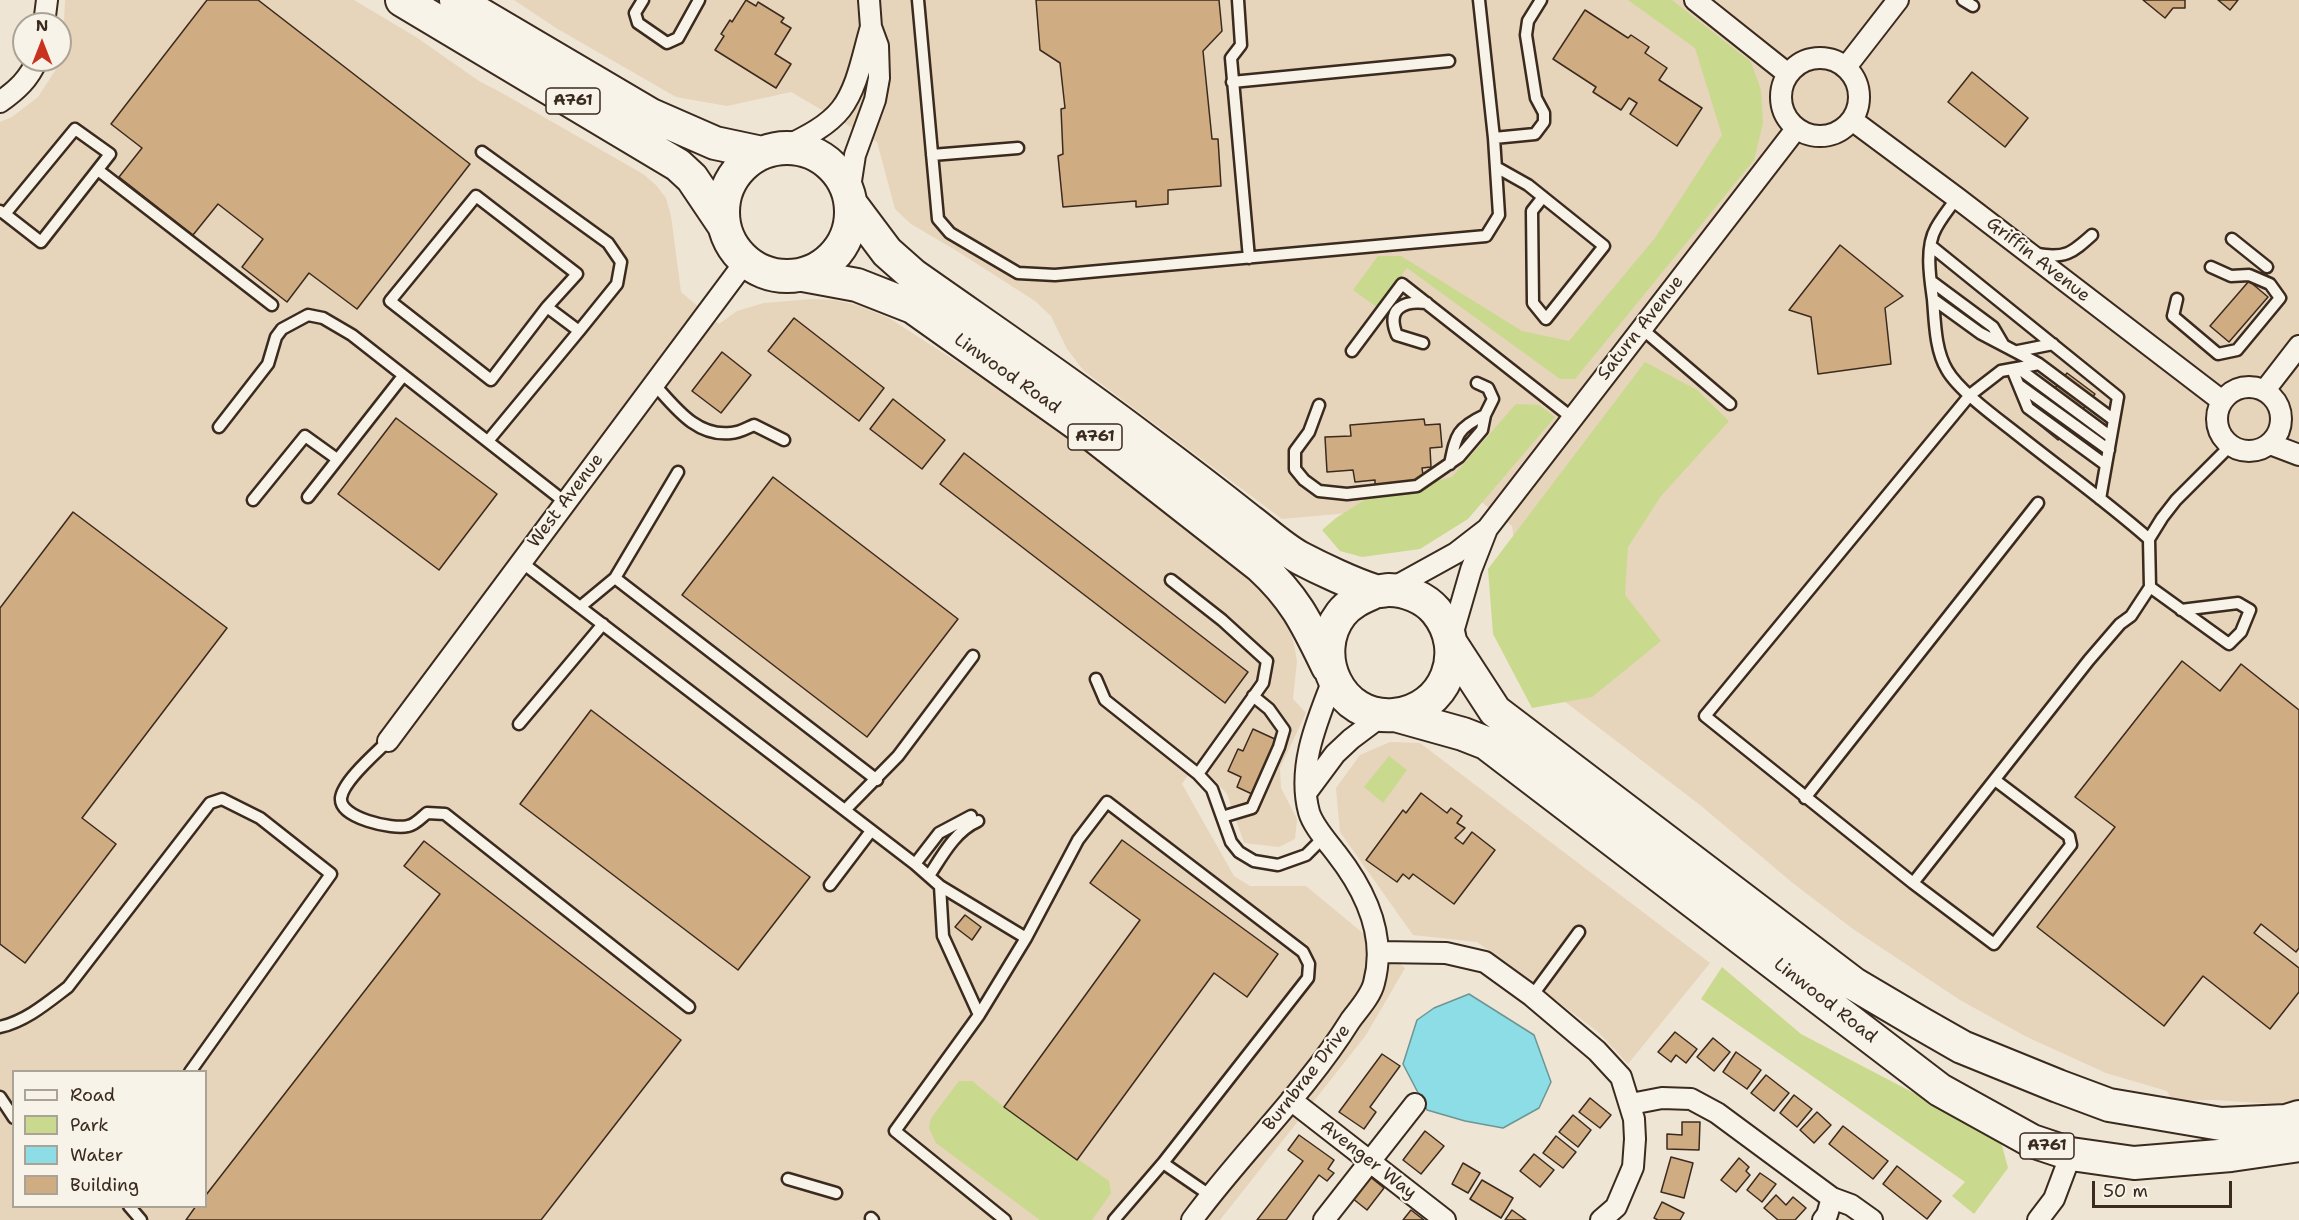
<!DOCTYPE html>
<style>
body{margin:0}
#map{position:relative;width:2299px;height:1220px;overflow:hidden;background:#efe5d4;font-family:"Shantell Sans",sans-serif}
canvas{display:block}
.legend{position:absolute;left:12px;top:1070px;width:195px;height:138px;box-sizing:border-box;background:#f7f3e8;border:2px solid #aca397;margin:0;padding:8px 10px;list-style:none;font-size:18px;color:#3b2a1e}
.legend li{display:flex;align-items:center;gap:12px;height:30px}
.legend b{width:30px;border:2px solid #aca397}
.north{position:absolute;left:12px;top:12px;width:60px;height:60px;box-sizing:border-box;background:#f7f3e8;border:2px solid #aca397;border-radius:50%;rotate:0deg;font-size:16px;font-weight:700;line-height:24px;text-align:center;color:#3b2a1e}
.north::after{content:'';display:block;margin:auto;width:21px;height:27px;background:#c8321e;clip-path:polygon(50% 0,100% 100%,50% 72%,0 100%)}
.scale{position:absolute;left:2092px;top:1181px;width:140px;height:27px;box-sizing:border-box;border:3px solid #3b2a1e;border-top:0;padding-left:8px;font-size:18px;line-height:21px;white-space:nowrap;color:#3b2a1e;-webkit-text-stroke:4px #f7f3e8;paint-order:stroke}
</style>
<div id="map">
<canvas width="2299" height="1220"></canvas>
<ul class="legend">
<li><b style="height:8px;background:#f7f3e8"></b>Road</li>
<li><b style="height:16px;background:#c9da8e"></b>Park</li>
<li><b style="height:16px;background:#8cdde5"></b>Water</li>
<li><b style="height:16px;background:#d0ac82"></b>Building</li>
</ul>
<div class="north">N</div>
<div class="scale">50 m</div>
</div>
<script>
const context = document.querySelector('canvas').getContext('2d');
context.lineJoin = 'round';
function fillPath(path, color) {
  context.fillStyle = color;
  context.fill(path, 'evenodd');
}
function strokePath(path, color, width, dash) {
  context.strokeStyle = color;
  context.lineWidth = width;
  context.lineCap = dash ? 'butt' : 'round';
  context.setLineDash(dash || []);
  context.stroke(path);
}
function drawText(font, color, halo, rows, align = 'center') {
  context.font = font + ' "Shantell Sans",sans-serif';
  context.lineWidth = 4.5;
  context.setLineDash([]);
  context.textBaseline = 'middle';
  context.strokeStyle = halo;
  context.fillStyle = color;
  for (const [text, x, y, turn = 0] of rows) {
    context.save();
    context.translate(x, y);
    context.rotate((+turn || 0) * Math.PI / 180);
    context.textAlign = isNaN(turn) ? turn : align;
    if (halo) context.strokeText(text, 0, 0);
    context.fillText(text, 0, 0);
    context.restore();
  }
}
fillPath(new Path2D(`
 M65,0H354L416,37L479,81L502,93L643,174L656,185L666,198L671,216L681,292L719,324L737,311L764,303L812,299L834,300L857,305L889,318L1047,420L1256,583L1272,599L1286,619L1293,640L1297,661L1293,699L1306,713L1280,768L1281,788L1297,819L1295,839L1279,847L1244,843L1227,794L1197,761L1182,784L1234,876L1250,886H1306L1405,968L1366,1035L1220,1220H0V122L12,117L38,97L55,71L58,60H60L63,43ZM14,1072H206V1206H14Z
 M514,0H2299V1099L2275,1104L2214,1100L2172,1101L2167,1091L2106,1073L2027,1037L1960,1000L1853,929L1794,884L1700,805L1534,678L1512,526L1480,501L1282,519L1084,371L1067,349L1051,316L1035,301L957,251L911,224L895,209L877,142L791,92L727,106L676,97L556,28Z
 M1390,742L1420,743L1710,963L1628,1064L1597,1031L1477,942L1413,935L1340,832L1336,788L1360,755Z`), '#e6d4bb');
fillPath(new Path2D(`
 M1628,0H1672L1751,62L1761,90L1763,123L1754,160L1575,379H1560L1407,268L1377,307L1353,290L1378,256H1401L1522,331L1569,341L1655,238L1722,135L1695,48Z
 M1645,362L1697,390L1729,421L1661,496L1628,547L1625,595L1661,641L1592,697L1532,708L1493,634L1488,569Z
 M1516,404L1539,405L1555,417L1468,519L1420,549L1362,557L1340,551L1322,530L1336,518L1369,497L1452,477Z
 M1389,756L1407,770L1383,803L1364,787Z
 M1722,967L1801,1034L2000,1138L2008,1168L1974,1214L1952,1196L1965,1182L1701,999Z
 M959,1081H972L1004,1107L1109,1181L1111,1193L1092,1220H1040L936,1143L929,1128L931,1118Z`), '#c9da8e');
const water = new Path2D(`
 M1469,994L1534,1035L1551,1082L1539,1108L1503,1128L1465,1121L1427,1110L1403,1064L1417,1020L1434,1008Z`);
fillPath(water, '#8cdde5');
strokePath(water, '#6c9595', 1.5);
const building = new Path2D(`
 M207,0H258L470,164L357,309L309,273L287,302L242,267L263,239L218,204L193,235L119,177L142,148L111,124Z
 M746,0L756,6L758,2L784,18L781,22L791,28L775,54L791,64L776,88L715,50L724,36L721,34L730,20L732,22Z
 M1036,0H1219L1222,31L1203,51L1212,139H1218L1221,186L1168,190V204L1136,207V201L1063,207L1058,156L1063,154L1061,109L1065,108L1060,63L1040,50Z
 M2143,0H2185V8H2173L2165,18Z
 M2218,0H2238L2230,10Z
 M1585,10L1628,38L1631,35L1649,47L1645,53L1667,68L1659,80L1702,108L1677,146L1630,114L1637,103L1629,98L1621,110L1593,92L1596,87L1553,59Z
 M1972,72L2028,118L2005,147L1948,102Z
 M1840,245L1903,296L1885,308L1891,364L1818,374L1811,317L1789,310Z
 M2249,281L2268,297L2229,342L2210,326Z
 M794,318L884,388L859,421L768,351Z
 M722,352L751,375L721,413L692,391Z
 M2067,373L2095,394L2058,440L2031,418Z
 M893,399L945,440L922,469L870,429Z
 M396,418L497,494L439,570L338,494Z
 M1424,419L1425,425L1440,424L1442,447L1430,448L1431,467L1422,468L1424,482L1375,486V480L1355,482L1353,470L1327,472L1325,437L1351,436L1350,425Z
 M964,453L1248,672L1225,703L940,484Z
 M773,477L958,619L867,737L682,595Z
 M73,512L227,628L82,818L116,844L25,963L0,944V608Z
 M2182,661L2220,691L2241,664L2299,710V948L2296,952L2261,924L2254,933L2299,968V992L2270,1029L2203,976L2164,1026L2037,927L2115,827L2075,797Z
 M591,710L810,877L738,970L520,804Z
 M1253,729L1277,740L1252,794L1237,787L1241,777L1228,771L1238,749L1243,751Z
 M1421,793L1447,813L1451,808L1462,816L1457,823L1465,828L1455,838L1463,844L1472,832L1495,850L1454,904L1413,874L1409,879L1403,874L1397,882L1366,860L1403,810L1406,813Z
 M1122,840L1278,954L1247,997L1214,973L1077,1160L1004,1107L1140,920L1090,883Z
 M424,841L681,1040L541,1220H186L196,1206H206V1195L440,894L404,866Z
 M965,915L981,927L972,940L955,927Z
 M1675,1032L1697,1049L1686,1063L1676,1055L1671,1062L1658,1052Z
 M1713,1038L1730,1052L1714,1071L1697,1057Z
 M1736,1052L1761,1070L1747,1089L1723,1072Z
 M1382,1054L1400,1066L1370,1107L1376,1112L1364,1129L1339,1112Z
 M1766,1075L1789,1093L1774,1111L1751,1093Z
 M1794,1095L1812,1109L1797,1127L1780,1113Z
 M1590,1098L1611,1115L1600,1128L1579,1112Z
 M1817,1112L1831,1125L1814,1143L1800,1130Z
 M1573,1115L1591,1130L1578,1147L1559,1132Z
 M1682,1122H1700L1699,1150L1667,1149V1134L1682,1135Z
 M1843,1126L1888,1161L1873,1179L1829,1144Z
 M1425,1131L1444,1146L1421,1174L1403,1160Z
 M1299,1135L1334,1160L1328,1169L1334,1173L1327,1181L1319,1175L1286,1220H1257L1303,1161L1288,1150Z
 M1556,1136L1576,1152L1563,1168L1543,1153Z
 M1534,1154L1554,1170L1540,1187L1520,1171Z
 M1671,1157L1693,1163L1684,1198L1661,1192Z
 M1739,1158L1749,1167L1746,1171L1750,1175L1736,1192L1721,1180Z
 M1463,1163L1480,1173L1468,1193L1452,1184Z
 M1897,1166L1941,1201L1927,1219L1883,1184Z
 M1760,1173L1776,1184L1762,1202L1747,1190Z
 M1369,1176L1384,1188L1367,1210L1352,1198Z
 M1482,1180L1513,1198L1501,1218L1470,1199Z
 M1776,1195L1786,1205L1793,1197L1806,1208L1795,1220H1778L1764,1208Z
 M1662,1202L1684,1213L1680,1220H1658L1654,1218Z
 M1411,1210L1424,1220H1403Z
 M1512,1210L1526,1220H1505Z`);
fillPath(building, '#d0ac82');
strokePath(building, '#3b2a1e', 1.5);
const lane = new Path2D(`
 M643,0L635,13L638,23L667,43L678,38L699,0
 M918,0L938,219L950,233L1018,273L1055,275L1486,236L1499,215L1494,138L1479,0
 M1238,0L1241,45L1231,58L1249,258
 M1963,0L1973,6
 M1232,82L1449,61
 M1494,138L1535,134L1544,122V113L1536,98L1526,35L1528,21L1541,0
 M482,152L608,243L621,262L617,284L579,331
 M932,155L1018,148
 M1496,167L1528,185L1604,246L1546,319L1533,303L1532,211L1543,197
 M98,170L272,305
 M1957,198C1950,207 1942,217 1936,228C1925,247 1930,278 1933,299C1935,322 1935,350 1947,370C1959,391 1998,419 2017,434C2061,469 2107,502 2149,539
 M0,211L5,214L75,129L110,154L41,242L5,214
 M2232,239L2267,267
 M1931,246L2118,397L2100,499
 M2037,254C2065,259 2072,253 2092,235
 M1931,281L1993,327L2003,344
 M1933,299L1980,333L2039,364L2114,420
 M2177,299L2173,316L2218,354L2237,350L2280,298L2270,284L2249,275L2231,276L2211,267
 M1641,328L1730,404
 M1423,343L1397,335C1386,309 1403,300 1427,303
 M1352,351L1402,284L1571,417
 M2018,351L2053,344
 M2039,364L2001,371L1970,395L1705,716L1913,883L2089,660L2120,624L2131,616L2150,587L2149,539L2162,518L2176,500L2231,445
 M2018,368L2111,437
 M2012,369L2028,408L2106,465
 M654,384C675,407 696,437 731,433C739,433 747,428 754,425L784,440
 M2019,385L2109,450
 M1319,405L1309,432L1295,451V469L1304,480L1319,491L1347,494L1417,486L1459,457L1482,430L1485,415L1493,399L1488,388L1477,383
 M219,427L268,364L276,337L282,329L308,315L323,318L352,335L565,502
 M488,441L579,331L547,307L491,380L390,301L476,196L577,274L547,307
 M1450,464C1456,435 1457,428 1485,415
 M308,497L403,376
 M253,500L305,436L337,459
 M520,561L915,864L940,886L1026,938
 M615,578L877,780
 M1171,580L1222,620L1267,661L1263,683L1198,774L1212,789L1231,842L1239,852L1254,861L1278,865L1306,855L1324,837
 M2150,587L2229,644L2241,632L2250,610L2238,603L2181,610
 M580,607L615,578L678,472
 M1096,679L1105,700L1198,774
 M519,724L603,624
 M388,741C376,753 343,781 341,798C339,818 393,830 408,826C415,825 422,817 427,813L445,814L689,1007
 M1805,798L2038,503
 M845,810L898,756L973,656
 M1222,817L1252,808L1279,747L1284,730L1269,709L1253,696
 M915,864L939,833L971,816
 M929,876C942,856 955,831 978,821
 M1913,883L1994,944L2071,845L2069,836L1995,780
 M830,885L871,831
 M940,886L943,936L979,1015
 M1532,996L1579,932
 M0,1027C26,1021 47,1003 68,987L210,803L222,799L260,818L331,874L190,1072
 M0,1097L14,1118
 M1163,1163L1211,1196
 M788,1179L836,1193
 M129,1206L141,1220
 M871,1218L873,1220
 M1005,1220L895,1131L979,1015L1026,938L1078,840L1107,802L1303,952L1309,964L1308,978L1163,1163L1114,1220`);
const street = new Path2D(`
 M1695,0L1788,74
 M44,24L47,0
 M1781 97a39 39 0 1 1 78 0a39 39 0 1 1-78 0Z
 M1846,67L1898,0
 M0,102C17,90 29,79 37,60
 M1852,120L1957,198L2222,401
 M783,148C803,138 827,127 841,109C858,87 863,53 871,27
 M849,194L855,155L875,100L879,78L878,46L871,27L869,0
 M2217 419a32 32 0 1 1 64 0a32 32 0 1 1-64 0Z
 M2265,390L2299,346
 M2270,444L2299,455
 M1389,590L1456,553L1487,529L1796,129
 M1451,639L1471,570L1487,529
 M388,741L745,262
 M1306,793L1335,754L1351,739L1383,715
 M1379,952L1446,953L1485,962L1532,996L1597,1051L1621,1077L1634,1119L1635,1139L1633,1167L1616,1207L1601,1220
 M1291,1100L1445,1220
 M1631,1104L1662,1098L1691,1099L1717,1113L1832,1198L1851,1205L1872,1220
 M1192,1220C1242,1152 1305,1093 1350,1021C1358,1010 1371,996 1374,983C1387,935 1365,890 1336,853C1327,841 1313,826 1309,812C1297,767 1317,721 1333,680
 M1324,1220L1415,1104
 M1823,1220L1827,1215L1832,1198
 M2038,1220L2054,1199L2071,1154`);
const primary = new Path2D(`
 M402,0L678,165L692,178L723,224
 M456,0L651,115L715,143L762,153
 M723 212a64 64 0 1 1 128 0a64 64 0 1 1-128 0Z
 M851,204L887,252L913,275C991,330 1071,384 1147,442C1182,468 1216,494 1250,521C1266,533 1282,548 1300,558C1319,568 1355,585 1375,591C1379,592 1384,590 1389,590C1406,590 1425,598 1436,611C1469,651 1446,710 1394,715C1339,720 1310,654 1341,614C1350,602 1363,597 1377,591
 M803,275L857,285L913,307L1093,435L1260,566C1296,599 1307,624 1328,667
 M1452,645L1495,711L1854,984L1920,1023L1962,1047L2058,1086L2109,1105L2221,1124L2286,1121L2299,1117
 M1395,715L1463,734L1486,743L1940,1090L2032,1141L2071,1154L2134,1163L2231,1155L2299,1145`);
strokePath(lane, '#3b2a1e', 15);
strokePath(street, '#3b2a1e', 24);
strokePath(primary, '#3b2a1e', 36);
strokePath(lane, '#f7f3e8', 10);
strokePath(street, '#f7f3e8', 20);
strokePath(primary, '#f7f3e8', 32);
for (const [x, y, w] of [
 [573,101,54],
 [1095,437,54],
 [2047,1146,54]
]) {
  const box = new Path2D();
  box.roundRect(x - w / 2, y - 13, w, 26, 4.5);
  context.fillStyle = '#f7f3e8';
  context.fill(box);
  strokePath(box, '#3b2a1e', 1.5);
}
drawText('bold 16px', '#3b2a1e', null, [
 ["A761",573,101],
 ["A761",1095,437],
 ["A761",2047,1146]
]);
drawText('18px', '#3b2a1e', '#f7f3e8', [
 ["Griffin Avenue",2038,260,38],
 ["Saturn Avenue",1641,328,-52],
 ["Linwood Road",1007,374,35],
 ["West Avenue",566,501,-53],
 ["Linwood Road",1825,1001,38],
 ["Burnbrae Drive",1307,1078,-52],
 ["Avenger Way",1368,1160,38]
]);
</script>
